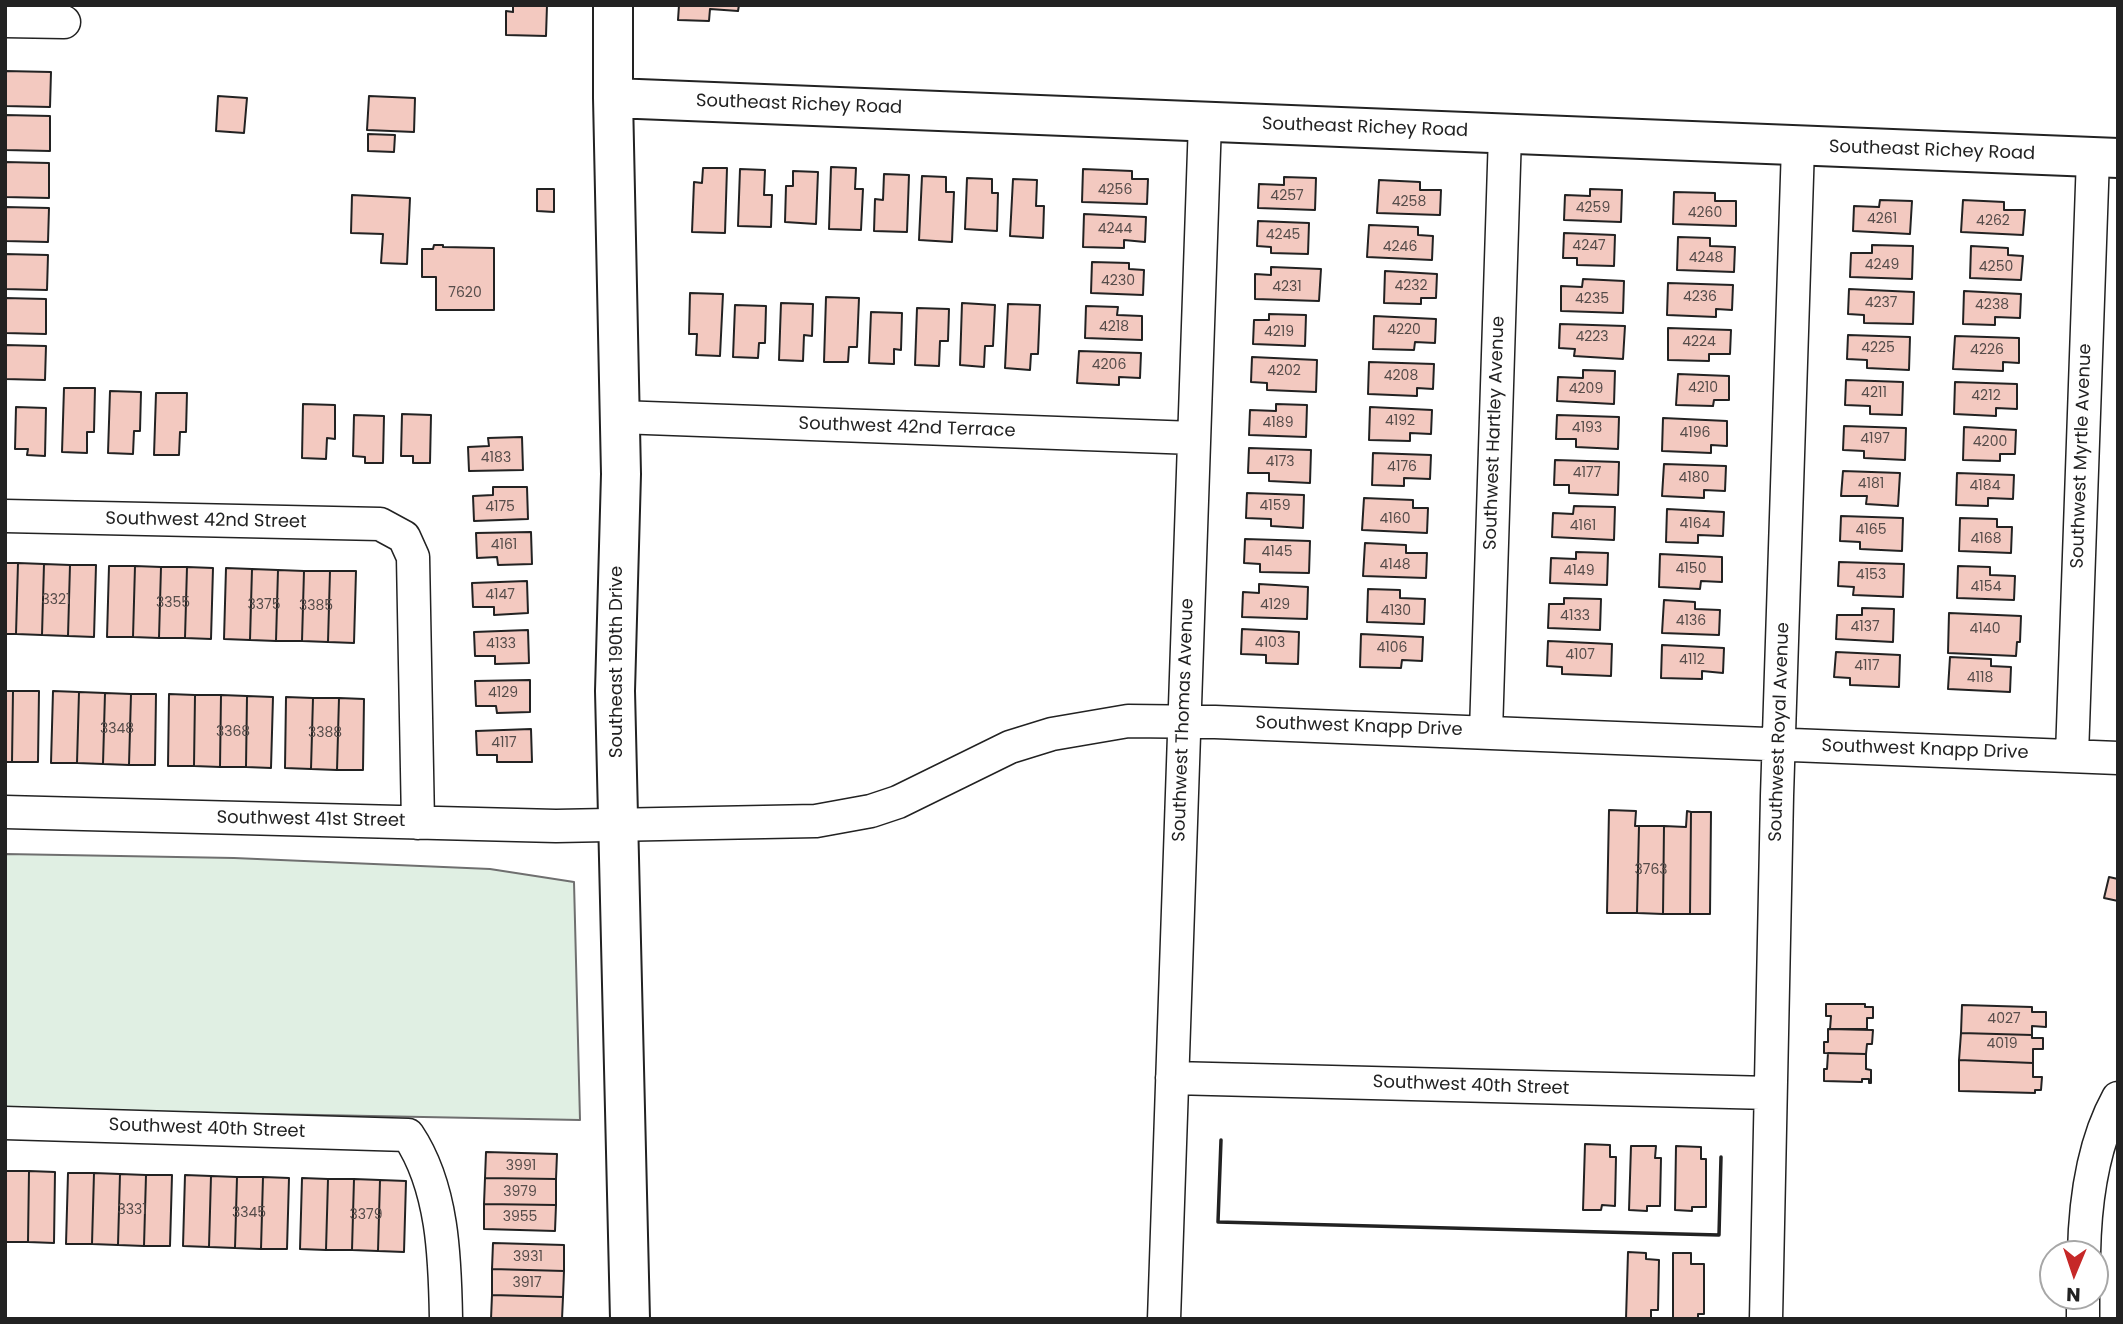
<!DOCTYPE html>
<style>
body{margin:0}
#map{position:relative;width:2123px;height:1324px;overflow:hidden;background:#fff;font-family:Poppins,sans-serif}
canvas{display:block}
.frame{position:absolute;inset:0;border:7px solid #222;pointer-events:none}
.north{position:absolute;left:2039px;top:1240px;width:70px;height:70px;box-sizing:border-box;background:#fff;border:2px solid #a7a7a7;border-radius:50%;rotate:182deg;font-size:19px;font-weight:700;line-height:28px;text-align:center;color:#222}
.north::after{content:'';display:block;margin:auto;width:24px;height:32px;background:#c62828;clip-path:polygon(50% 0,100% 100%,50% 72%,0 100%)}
</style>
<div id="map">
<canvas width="2123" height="1324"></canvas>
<div class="frame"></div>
<div class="north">N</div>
</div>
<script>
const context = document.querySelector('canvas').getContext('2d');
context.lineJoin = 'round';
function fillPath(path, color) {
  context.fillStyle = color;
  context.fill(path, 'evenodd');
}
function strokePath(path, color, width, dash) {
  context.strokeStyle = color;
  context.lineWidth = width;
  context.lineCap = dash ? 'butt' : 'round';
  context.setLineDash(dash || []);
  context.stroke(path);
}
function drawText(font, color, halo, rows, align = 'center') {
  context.font = font + ' Poppins,sans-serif';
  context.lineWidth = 5;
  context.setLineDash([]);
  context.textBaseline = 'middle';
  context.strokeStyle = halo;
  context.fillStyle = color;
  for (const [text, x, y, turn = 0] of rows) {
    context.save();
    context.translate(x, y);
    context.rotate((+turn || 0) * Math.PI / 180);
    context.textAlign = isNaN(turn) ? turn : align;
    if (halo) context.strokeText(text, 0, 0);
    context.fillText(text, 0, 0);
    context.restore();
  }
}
const green = new Path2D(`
 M5,854L234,858L490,869L574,882L580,1120L5,1109Z`);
fillPath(green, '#e0efe3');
strokePath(green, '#6f6f6f', 2);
const building = new Path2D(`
 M513,5H547L546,36L506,35V11L513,12Z
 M679,5H739L738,11L710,9L709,21L678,20Z
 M5,71L51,72L50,107L5,106Z
 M218,96L247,98L244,133L216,131Z
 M369,96L415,98L414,132L367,130Z
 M5,115L50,116V151L5,150Z
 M368,134L395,135L394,152L368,151Z
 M5,162L49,163V198L5,197Z
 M831,167L856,168L855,189H863L861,230L829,229Z
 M703,168H727L725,233L692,232L694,182L702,183Z
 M740,169L765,170L764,195H772L771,227L738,226Z
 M1083,169L1132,171V179H1148L1147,204L1082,202Z
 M793,171L818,172L816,224L785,222L786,186H793Z
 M884,174L909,175L907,232L874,231L875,199L883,200Z
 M922,176L946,177V192H954L952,242L919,240Z
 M1284,177L1316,178L1315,210L1258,208L1259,184L1284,185Z
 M967,178L992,179V193H998L997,231L965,229Z
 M1013,179L1037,180L1036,206H1044L1043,238L1010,236Z
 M1379,180L1420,182V190H1441L1440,215L1377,213Z
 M537,189H554V212L537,211Z
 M1590,189L1622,190L1621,222L1564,220L1565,195L1590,196Z
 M1674,192L1715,193V201H1736V226L1673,224Z
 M352,195L410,198L407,264L381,263L383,234L351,233Z
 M1880,200L1912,201L1910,234L1853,231L1854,206L1879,207Z
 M1963,200L2004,202V210H2025L2023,235L1961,232Z
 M5,207L49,208L48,242L5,241Z
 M1084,214L1146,217L1145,242L1124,240V248L1083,247Z
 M1258,221L1309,223L1308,254L1271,253V247L1257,246Z
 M1369,225L1418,227V235L1433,236L1432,260L1367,257Z
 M1564,233L1615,235L1614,266L1577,265V258H1563Z
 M1678,237L1710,238V246L1735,247L1734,272L1677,270Z
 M434,245H443V247L494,248V310H436V277H422V249H433Z
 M1872,245L1913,246L1912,279L1850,277L1851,253H1872Z
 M1971,246L2008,248V255L2023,256L2021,280L1970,278Z
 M5,254L48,255L47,290L5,289Z
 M1092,262L1129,263V269L1144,270L1143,295L1091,293Z
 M1271,267L1321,269L1319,301L1255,299V274L1271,275Z
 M1385,271L1437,274L1436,298H1421V304L1384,303Z
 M1583,279L1624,281L1623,313L1561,311V286L1582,287Z
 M1668,283L1733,285L1732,310L1716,309V317L1667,315Z
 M1849,289L1914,292L1913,324L1864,323V315L1848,314Z
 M1964,291L2021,294L2020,318L1995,317V325L1963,324Z
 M690,293L723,294L720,356L696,355L697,334H689Z
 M826,297L859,298L857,347H849L848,362H824Z
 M5,298L46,299V334L5,333Z
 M781,303L813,304L812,336L804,335L803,361L779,360Z
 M962,303L995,305L993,346H985L984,367L960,365Z
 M1008,304L1040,305L1038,354H1031L1030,370L1005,368Z
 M735,305L766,306L765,343H759L758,358L733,357Z
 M1086,306L1118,307L1117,315L1142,316V340L1085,338Z
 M917,308L949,309L948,341H940L939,366L915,365Z
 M871,312L902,313L901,350L894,349V364L869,363Z
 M1269,314L1306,315L1305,346L1253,344L1254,320H1269Z
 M1374,316L1436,319L1435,343L1415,342L1414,350L1373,349Z
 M1560,324L1625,326L1623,359L1574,356L1575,349L1559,348Z
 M1668,328L1731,330L1730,354H1709V361L1668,360Z
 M1848,335L1910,337L1909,370L1867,368V360L1847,359Z
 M1955,336L2019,338V363L2003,362V371L1953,369Z
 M5,345L46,346L45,380L5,379Z
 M1079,351L1141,353L1140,378L1119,377V385L1077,383Z
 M1252,357L1317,360L1316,392L1267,390V383L1251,382Z
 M1369,362L1434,364L1433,389L1417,388V396L1368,394Z
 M1583,370L1615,371L1614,404L1557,401L1558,377L1583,378Z
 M1678,374L1729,376V400H1714L1713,406L1676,405Z
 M1846,380L1903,382L1902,415L1870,414V406L1845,405Z
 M1955,382L2017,384V409L1996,408V416L1954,414Z
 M64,388H95L94,432H87V453L62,452Z
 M110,391L141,392L140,431H134L133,454L108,453Z
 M156,393H187L186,432H180L179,455H154Z
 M303,404L335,405V439L327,438L326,459L302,458Z
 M1276,404L1307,405L1306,437L1249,435L1250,410L1276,411Z
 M16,407L46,408L45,456L27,455L28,449H15Z
 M1370,407L1432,410L1431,434L1410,433V441L1369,440Z
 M402,414L431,415L430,463H413V456H401Z
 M354,415L384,416L383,463H365V457L353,456Z
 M1557,415L1619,417L1618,449L1576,447V439H1556Z
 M1663,418L1727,421V446L1711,445V453L1662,451Z
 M1844,426L1906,428L1905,460L1864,458V451L1843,450Z
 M1964,427L2016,430L2015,454H2000V461L1963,460Z
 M522,437L523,470L469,471L468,447L489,446L488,438Z
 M1249,448L1311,450L1310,483L1269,481V473H1248Z
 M1373,453L1431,455L1430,479L1404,478V486L1372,485Z
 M1555,460L1619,462L1618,495L1569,493V485H1554Z
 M1664,464L1726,466L1725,491L1704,490V498L1662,496Z
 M1843,471L1900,473L1898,506L1866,504L1867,496H1841Z
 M1957,473L2014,475L2013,499L1988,498V506L1956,505Z
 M493,487H527L528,519L474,521L473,496L493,495Z
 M1247,493L1304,495L1303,528L1271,526V519L1246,518Z
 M1364,498L1413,500V508H1428L1427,533L1362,530Z
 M1574,506L1615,507L1614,540L1552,537L1553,513L1573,514Z
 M1667,509L1724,512L1723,536L1698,535V543L1666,542Z
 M1841,516L1903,518L1902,551L1860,549V542L1840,541Z
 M1960,518L1997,519V527H2012L2011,553L1959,551Z
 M531,532L532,564L498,565L497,557L477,558L476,533Z
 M1245,539L1310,541L1309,573L1260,572V564L1244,563Z
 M1365,543L1406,545V553H1427L1426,578L1363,576Z
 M1576,552L1608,553L1607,585L1550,583L1551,558L1576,559Z
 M1660,554L1722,557V582L1701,581L1700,589L1659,587Z
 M1839,562L1904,564L1903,597L1853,595L1854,587L1838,586Z
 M5,563H18L16,634H5Z
 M18,563L44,564L42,635L16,634Z
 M44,564L70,565L68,636L42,635Z
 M70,565H96L94,637L68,636Z
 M109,566H135L133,637H107Z
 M135,566L161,567L159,638L133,637Z
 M1958,566L1990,567V575L2015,576L2014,600L1957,598Z
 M161,567H187L185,638H159Z
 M187,567L213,568L211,639L185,638Z
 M226,568L252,569L250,640L224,639Z
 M252,569L278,570L276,641L250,640Z
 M278,570L304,571L302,641H276Z
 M304,571H330L328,642L302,641Z
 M330,571H356L354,643L328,642Z
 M527,581L528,613L494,615V607H473L472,583Z
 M1259,584L1308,587L1307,619L1242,617L1243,592L1259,593Z
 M1368,589L1400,590V598L1425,599L1424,624L1367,622Z
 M1564,598L1601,599L1600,630L1548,628L1549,604H1564Z
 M1664,600L1695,602V609L1720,610L1719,635L1662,633Z
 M1862,608L1894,609L1893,642L1836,639L1837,615H1862Z
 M1949,613L2021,616L2020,642H2017L2016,656L1948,653Z
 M1242,629L1299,632L1298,664L1266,663V655L1241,654Z
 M528,630L529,663L495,664V656H475L474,632Z
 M1361,634L1423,637L1422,661L1402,660L1401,668L1360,667Z
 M1548,641L1612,644L1611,676L1562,674V667L1547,666Z
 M1662,645L1724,648L1723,673L1702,671V679L1661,678Z
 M1836,652L1900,655L1899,687L1850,685V678L1834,677Z
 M1950,657L1991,659V666L2011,667L2010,692L1948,689Z
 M530,680V712L497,713L496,706H476L475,681Z
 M5,691H13L12,762H5Z
 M13,691H39L38,762H12Z
 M53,691L79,692L77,763H51Z
 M79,692L105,693L103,764L77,763Z
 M105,693L131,694L129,765L103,764Z
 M131,694H156L155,765H129Z
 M169,694L195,695L194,766H168Z
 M195,695H221L220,767L194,766Z
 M221,695L247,696L246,767H220Z
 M247,696L273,697L271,768L246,767Z
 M286,697L313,698L311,769L285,768Z
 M313,698H339L337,770L311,769Z
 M339,698L364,699L363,770H337Z
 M531,729L532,762H497V755H477L476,731Z
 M1609,810L1636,811L1635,826H1639L1637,913H1607Z
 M1687,811L1691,812L1690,914H1663L1664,826L1686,827Z
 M1691,812H1711L1710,914H1690Z
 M1639,826H1664L1663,914L1637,913Z
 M2109,877L2118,879V901L2104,898Z
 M1826,1004H1865V1007H1873V1018H1867V1029H1830L1831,1016H1826Z
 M1962,1005L2032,1007V1012H2046V1027L2032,1026V1035L1961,1033Z
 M1828,1029L1873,1030L1872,1044H1867L1866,1054L1824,1053V1042H1828Z
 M1961,1033L2032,1035V1038H2043V1049H2033V1063L1959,1060Z
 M1828,1053L1866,1054V1069L1871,1070V1083H1869V1079H1862V1082L1824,1081V1069H1827Z
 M1959,1060L2033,1063V1077H2042L2041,1090H2035V1093L1959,1091Z
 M1585,1144L1610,1145V1157H1616L1615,1206L1602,1205L1601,1210H1583Z
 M1631,1146H1656L1655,1158H1661L1660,1206H1647V1211L1629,1210Z
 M1676,1146L1701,1147V1159H1706V1207H1692V1211L1675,1210Z
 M486,1152L557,1154L556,1179L485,1178Z
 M5,1171H29L28,1242H5Z
 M29,1171L55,1172L54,1243L28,1242Z
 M68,1173H94L92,1244H66Z
 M94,1173L120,1174L118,1245L92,1244Z
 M120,1174L146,1175L144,1246L118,1245Z
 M146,1175H172L170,1246H144Z
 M185,1175L211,1176L209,1247L183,1246Z
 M211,1176L237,1177L235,1248L209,1247Z
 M237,1177H263L261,1249L235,1248Z
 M263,1177L289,1178L287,1249H261Z
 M302,1178L328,1179L326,1250L300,1249Z
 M485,1178L556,1179V1205L484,1204Z
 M328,1179H354L352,1250H326Z
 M354,1179L380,1180L378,1251L352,1250Z
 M380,1180L406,1181L404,1252L378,1251Z
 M484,1204L556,1205L555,1231L484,1229Z
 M493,1243L564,1245V1271L492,1269Z
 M1628,1252L1646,1253V1259L1659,1260L1658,1310H1651V1319H1626Z
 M1673,1253H1691V1264H1704V1314H1698V1319H1673Z
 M492,1269L564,1271L563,1297L492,1295Z
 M492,1295L563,1297L562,1319H491Z`);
fillPath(building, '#f3c9c0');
strokePath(building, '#222', 2);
const minor = new Path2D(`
 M5,21L64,22
 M619,417L1194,438
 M5,516L380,524L404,537L413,557L418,823
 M1486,732L1505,134
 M2072,755L2093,157
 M5,812L556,826L816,821L871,811L898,802L1010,747L1052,734L1128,721L1215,722L2118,758
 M1172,1078L1770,1093
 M5,1123L408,1135C443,1187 445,1258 446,1319
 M2084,1254C2085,1201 2092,1145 2118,1098
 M1164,1319L1205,121
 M1766,1319L1777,796L1798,146
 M2083,1319V1296`);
const major = new Path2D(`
 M613,5V98L621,474L615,691L630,1319
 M613,98L2118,158`);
strokePath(minor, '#222', 35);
strokePath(major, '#222', 42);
strokePath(minor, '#fff', 32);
strokePath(major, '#fff', 38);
strokePath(new Path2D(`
 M1221,1140L1218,1222L1719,1235L1721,1157`), '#222', 3.5);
drawText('14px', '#564c4a', null, [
 ["4256",1115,190],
 ["4257",1287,196],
 ["4258",1409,202],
 ["4259",1593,208],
 ["4260",1705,213],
 ["4261",1882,219],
 ["4262",1993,221],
 ["4244",1115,229],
 ["4245",1283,235],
 ["4247",1589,246],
 ["4246",1400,247],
 ["4248",1706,258],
 ["4249",1882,265],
 ["4250",1996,267],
 ["4230",1118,281],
 ["4232",1411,286],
 ["4231",1287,287],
 ["7620",465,293],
 ["4236",1700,297],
 ["4235",1592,299],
 ["4237",1881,303],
 ["4238",1992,305],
 ["4218",1114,327],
 ["4220",1404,330],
 ["4219",1279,332],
 ["4223",1592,337],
 ["4224",1699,342],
 ["4225",1878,348],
 ["4226",1987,350],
 ["4206",1109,365],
 ["4202",1284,371],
 ["4208",1401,376],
 ["4210",1703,388],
 ["4209",1586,389],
 ["4211",1874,393],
 ["4212",1986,396],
 ["4192",1400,421],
 ["4189",1278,423],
 ["4193",1587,428],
 ["4196",1695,433],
 ["4197",1875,439],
 ["4200",1990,442],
 ["4183",496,458],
 ["4173",1280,462],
 ["4176",1402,467],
 ["4177",1587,473],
 ["4180",1694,478],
 ["4181",1871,484],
 ["4184",1985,486],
 ["4159",1275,506],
 ["4175",500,507],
 ["4160",1395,519],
 ["4164",1695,524],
 ["4161",1583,526],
 ["4165",1871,530],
 ["4168",1986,539],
 ["4161",504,545],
 ["4145",1277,552],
 ["4148",1395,565],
 ["4150",1691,569],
 ["4149",1579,571],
 ["4153",1871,575],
 ["4154",1986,587],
 ["4147",500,595],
 ["3321",56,600],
 ["3355",173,603],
 ["3375",264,605],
 ["4129",1275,605],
 ["3385",316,606],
 ["4130",1396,611],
 ["4133",1575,616],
 ["4136",1691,621],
 ["4137",1865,627],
 ["4140",1985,629],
 ["4103",1270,643],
 ["4133",501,644],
 ["4106",1392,648],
 ["4107",1580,655],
 ["4112",1692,660],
 ["4117",1867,666],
 ["4118",1980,678],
 ["4129",503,693],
 ["3348",117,729],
 ["3368",233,732],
 ["3388",325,733],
 ["4117",504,743],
 ["3763",1651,870],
 ["4027",2004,1019],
 ["4019",2002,1044],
 ["3991",521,1166],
 ["3979",520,1192],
 ["3331",132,1210],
 ["3345",249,1213],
 ["3379",366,1215],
 ["3955",520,1217],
 ["3931",528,1257],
 ["3917",527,1283]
]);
drawText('18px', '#222', '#fff', [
 ["Southeast Richey Road",799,105,2],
 ["Southeast Richey Road",1365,128,2],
 ["Southeast Richey Road",1932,151,2],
 ["Southwest 42nd Terrace",907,428,2],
 ["Southwest Hartley Avenue",1495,433,-88],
 ["Southwest Myrtle Avenue",2082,456,-88],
 ["Southwest 42nd Street",206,521,1],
 ["Southeast 190th Drive",617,662,-90],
 ["Southwest Thomas Avenue",1184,720,-88],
 ["Southwest Knapp Drive",1359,727,2],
 ["Southwest Royal Avenue",1780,732,-88],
 ["Southwest Knapp Drive",1925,750,2],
 ["Southwest 41st Street",311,820,1],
 ["Southwest 40th Street",1471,1086,2],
 ["Southwest 40th Street",207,1129,2]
]);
</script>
